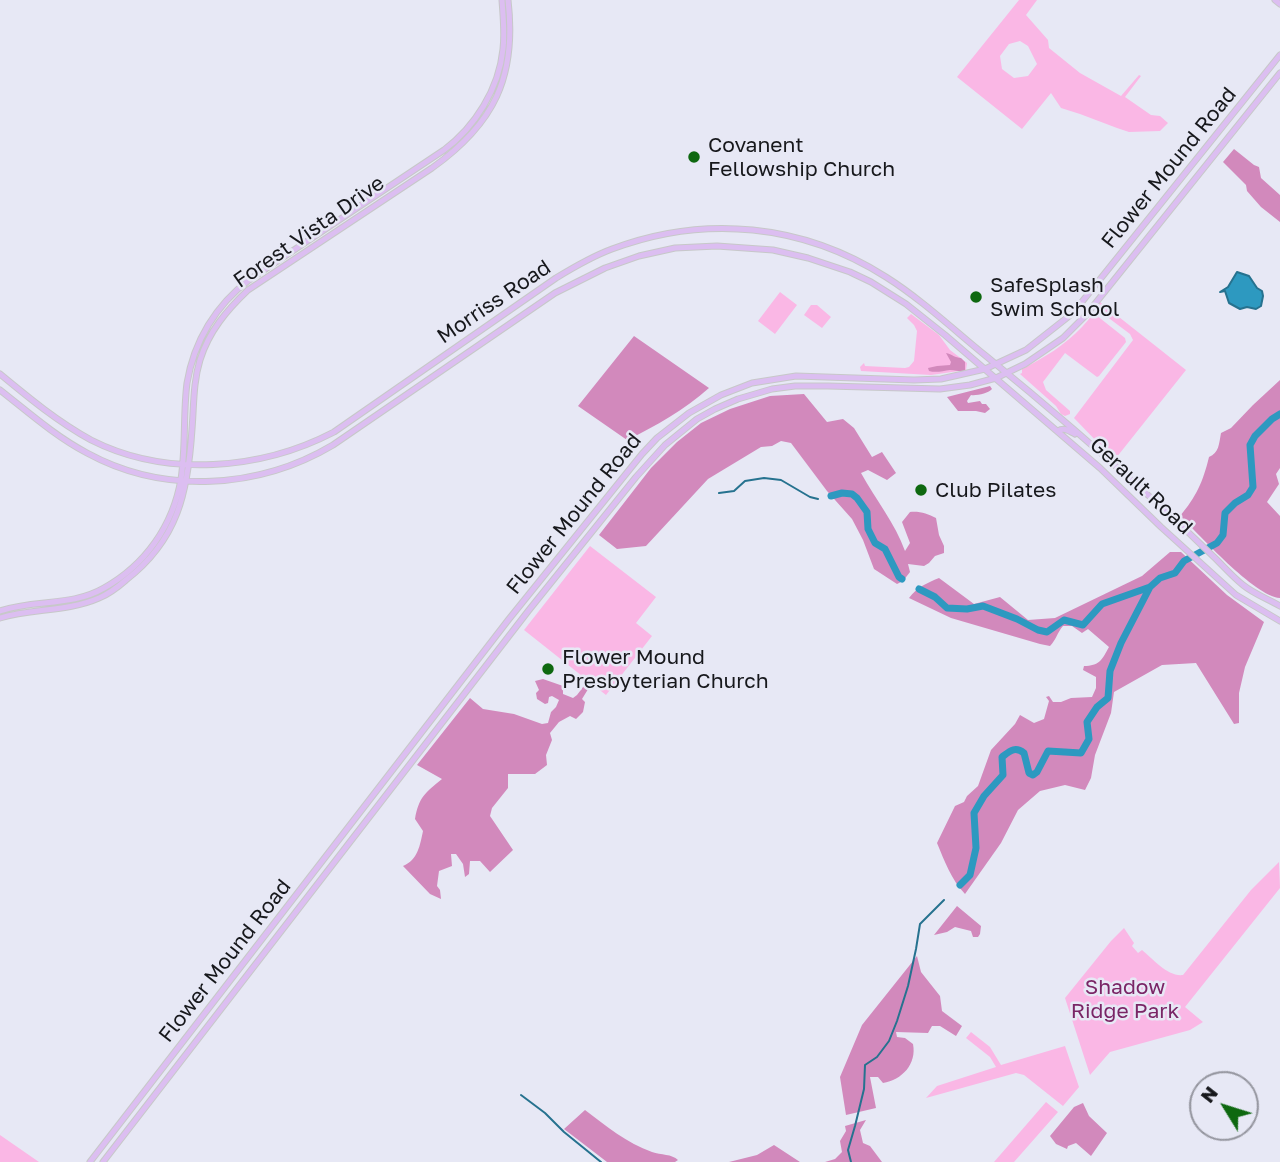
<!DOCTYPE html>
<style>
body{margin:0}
#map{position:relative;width:1280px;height:1162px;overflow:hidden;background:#e7e8f5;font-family:"Golos Text",sans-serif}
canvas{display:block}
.north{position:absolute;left:1189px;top:1071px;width:70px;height:70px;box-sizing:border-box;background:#e7e8f5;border:2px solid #94959e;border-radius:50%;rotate:308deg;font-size:19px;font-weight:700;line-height:28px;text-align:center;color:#17181c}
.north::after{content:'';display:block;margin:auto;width:24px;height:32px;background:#0e6810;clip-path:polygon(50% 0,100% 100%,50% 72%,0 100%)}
</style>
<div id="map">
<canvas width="1280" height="1162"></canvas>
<div class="north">N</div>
</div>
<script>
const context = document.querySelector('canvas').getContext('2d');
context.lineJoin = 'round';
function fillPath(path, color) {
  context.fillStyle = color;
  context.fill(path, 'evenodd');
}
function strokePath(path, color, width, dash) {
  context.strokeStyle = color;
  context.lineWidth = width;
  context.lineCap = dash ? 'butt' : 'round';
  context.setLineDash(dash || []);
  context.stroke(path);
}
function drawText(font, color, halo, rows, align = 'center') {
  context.font = font + ' "Golos Text",sans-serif';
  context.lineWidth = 5;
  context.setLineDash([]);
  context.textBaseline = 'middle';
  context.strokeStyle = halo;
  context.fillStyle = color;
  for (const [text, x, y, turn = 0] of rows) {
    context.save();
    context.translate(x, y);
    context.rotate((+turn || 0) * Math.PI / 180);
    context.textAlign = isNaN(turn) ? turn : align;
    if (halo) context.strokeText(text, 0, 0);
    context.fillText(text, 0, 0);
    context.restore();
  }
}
fillPath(new Path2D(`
 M1019,0H1037L1026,15L1048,40L1049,48L1080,73L1121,96L1139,75L1141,76L1125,97L1151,115L1160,116L1168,123L1160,131L1129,132L1117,128L1080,114L1061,108L1051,93L1022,129L957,77ZM1020,41L1028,46L1037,64L1028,76L1014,78L1002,69L1000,56L1009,44Z
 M780,292L797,305L775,334L758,321Z
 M1100,302L1186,370L1116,458L1102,447L1074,418L1133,340L1130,334L1098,310L1097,307Z
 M811,305H817L831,317L822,328L804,315Z
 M911,314L939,335L950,350L967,363L966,370L931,375L861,371L860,367L864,363L865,366L905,368L909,367L914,361L917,331L914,325L907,318Z
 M1093,315H1096L1125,338L1126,342L1099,376L1097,377L1065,353L1043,382L1046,390L1070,411V414L1065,416L1061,414L1056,406L1020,374L1022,373V369C1044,358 1065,345 1082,327C1086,323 1089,318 1093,315Z
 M590,546L656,597L636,623L652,636L606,695L524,630Z
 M1279,862L1280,888L1185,1007L1203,1022L1190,1030L1110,1052L1090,1075L1065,998L1111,941L1124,928L1134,943L1132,946L1138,953L1142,950C1153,959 1168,977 1183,975L1251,890Z
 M971,1032L990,1047L1001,1065L1065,1046L1079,1087L1063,1106L1024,1075L1016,1073L926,1098L937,1086L996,1067L990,1057L966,1038Z
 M1046,1102L1058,1112L1014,1162H994Z
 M0,1135L39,1162H0Z`), '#fab7e5');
fillPath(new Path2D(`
 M1234,149L1254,165L1259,167L1261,178L1280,195V222L1261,207L1247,191L1246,185L1223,162Z
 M634,336L709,388C684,410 656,426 627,440L578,406Z
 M946,353C952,354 955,358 961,358L965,362V371C959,372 956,370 950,370C943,371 936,373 929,371L928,368L937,366L950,365L951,362Z
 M1280,380V468L1276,474L1279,484L1267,502L1280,516V598C1254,596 1200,535 1180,516C1196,497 1203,482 1209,457C1219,453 1219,444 1221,433L1231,428L1253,405Z
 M990,386L992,389C989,393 976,396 971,395L967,401L968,403L980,401L982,404H986L990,409L985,413L976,411H958L947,397Z
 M804,394L827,422L843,419L854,428L872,457L882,452L896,473L887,480L868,470L861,473C876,500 895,523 905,551L910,543L902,522L910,512C920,511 928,514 936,518L939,535L944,546V553L935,556L929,563L924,566L908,564L910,572L903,581L897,584L874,569L863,540L852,519L827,491L791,443L781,441L772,446L761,447L708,479L646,546L617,549L599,535L651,468L677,442L701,423L730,409L770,396Z
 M1170,552H1181L1227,595L1264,622L1245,667L1239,693V723L1234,724L1196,663L1162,665L1114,692L1111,713L1095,755L1091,778L1085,790L1065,785L1040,791L1018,810L1001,843L965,894C951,879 945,862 937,843L955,806L964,802L967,796L978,786L991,750L1015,724L1020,715L1034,723L1044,719L1049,701L1046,697L1049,696L1053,702H1061L1071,698L1092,697L1096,688V677L1083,670L1084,666C1099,666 1102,660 1109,647L1088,629L1082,633L1072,626H1063C1057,633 1056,640 1050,646L1040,644L951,618L909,598C917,587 927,583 939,578L974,604L1000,597L1028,620L1055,618L1142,576Z
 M543,679L563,686V694L573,698L577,695L586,683L590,686L582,699L585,702L583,712L576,719L570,716L559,722L550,733L552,740L546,755L547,765L535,774H508V788L492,808L490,816L513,850L490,872L480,861H470L469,874L465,877L463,864L456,854H451L452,866L439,871L437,886L440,890L441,899L430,894L403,866C418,860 420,845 423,831L415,819C419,797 425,793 442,779L417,765L470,698L483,709L514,714L542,724L548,723L551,712L556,707L559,700L552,696L549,697L548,703L545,704L537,699L536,693L539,690L535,681Z
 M957,906L981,926L980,934L978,937H973L971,931L955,927L947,932L934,935Z
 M917,956L921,972L940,996L942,1011L962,1026L956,1036L940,1026H932L928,1033L896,1032L897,1037L905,1038L913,1044C917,1064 902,1080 883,1083L878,1077H870L876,1108L846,1115L840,1077L862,1025Z
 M1083,1103L1089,1116L1107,1133L1091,1156L1076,1143L1068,1146L1067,1149L1056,1144L1050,1136L1074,1107Z
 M585,1110C606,1126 627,1143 652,1152C661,1155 672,1154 678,1160L675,1162H607L564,1129Z
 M866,1120L860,1130L863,1143L870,1146L882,1162H825L835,1159L842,1152L840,1141L846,1131L845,1126Z
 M774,1145L800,1162H729L757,1155Z`), '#d289bc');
const water = new Path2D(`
 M1237,272L1249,276L1257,288L1262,291L1263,296L1261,306L1256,309L1247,307L1240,309L1229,303L1225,291L1220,292L1228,287Z`);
fillPath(water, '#2d99c0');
strokePath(water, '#26728f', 2);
strokePath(new Path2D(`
 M719,493L734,491L745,481L764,478L781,480L810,497L818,499
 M521,1095L545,1113L564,1132L601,1162
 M851,1162L848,1150L855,1126L864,1089L865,1065L877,1057L889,1041L897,1021L908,986L916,949L920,924L944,900`), '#26728f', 2);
strokePath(new Path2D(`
 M831,496L842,493L852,494L857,498L867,512L868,529L875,543L885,549L899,577L902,579
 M919,589L935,597L947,608L967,609L983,606L1017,619L1038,630L1047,632L1064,620L1083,625L1102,604L1150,587L1160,578L1175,573L1184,561L1217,543L1223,535L1225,513L1235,503L1248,495L1253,487L1250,445L1255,436L1272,419L1280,414
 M960,885L970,875L976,848L974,813L984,796L1003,775L1002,757C1010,751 1015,746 1024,753L1029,773L1033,775L1037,772L1048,751L1081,753L1089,739L1087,722L1097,707L1108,698L1110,671L1121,643L1150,587`), '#2d99c0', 7);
const major = new Path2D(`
 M1275,0L1280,4
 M0,374C29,398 58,422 91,440C166,478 261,470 334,432L556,278C574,267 593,256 612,249C705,214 803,224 886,277C921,299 954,330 986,356C1045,404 1102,453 1159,505C1178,522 1197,541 1216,559C1225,568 1234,578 1243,585C1254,594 1268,599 1280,606
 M0,390C28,412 55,436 87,453C164,495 259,489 333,445L555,293L605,268L639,256L675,248L717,246L773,250L808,258L850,272L871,282L906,304L945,335L1100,468L1161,527L1236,595L1280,621
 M1058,431C1064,427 1069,431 1075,434
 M0,611C34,599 71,607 104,588C145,565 173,526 181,479C186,447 183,414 187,383C194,341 216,305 249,280L444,150C475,127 499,89 503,49C505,33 503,16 502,0
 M0,618C33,608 67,612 99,598C109,594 118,587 126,580C178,540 188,492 192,429C194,405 193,383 200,360C209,331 227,310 248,290L432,168C494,124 517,77 508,0
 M90,1162L509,619L642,454L657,438L689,413L721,395L752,383L796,376L914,380L941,379L985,369L1026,350L1073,313L1280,55
 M103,1162L529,610L636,477L665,445L697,419L715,409L738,399L772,389L795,386H828L940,389L970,385L996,378L1025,364L1047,349L1063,338L1086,315L1280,73`);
strokePath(major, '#c7c8c9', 7);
strokePath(major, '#dcbef1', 5);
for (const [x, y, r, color] of [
 [694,157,7,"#0e6810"],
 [976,297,7,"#0e6810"],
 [921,490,7,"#0e6810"],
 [548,669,7,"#0e6810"]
]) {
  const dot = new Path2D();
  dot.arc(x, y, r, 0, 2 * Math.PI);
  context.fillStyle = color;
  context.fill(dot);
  strokePath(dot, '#e7e8f5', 2.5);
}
drawText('21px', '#17181c', '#e7e8f5', [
 ["Covanent",708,145],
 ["Fellowship Church",708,169],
 ["SafeSplash",990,285],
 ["Swim School",990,309],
 ["Club Pilates",935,490],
 ["Flower Mound",562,657],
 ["Presbyterian Church",562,681]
], 'left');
drawText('21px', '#17181c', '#e7e8f5', [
 ["Flower Mound Road",1169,168,-51],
 ["Forest Vista Drive",309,232,-35],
 ["Morriss Road",494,302,-34],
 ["Gerault Road",1141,486,43],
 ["Flower Mound Road",574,514,-51],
 ["Flower Mound Road",225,961,-52]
]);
drawText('21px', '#7a2566', '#e7e8f5', [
 ["Shadow",1125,987],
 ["Ridge Park",1125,1011]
]);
</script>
